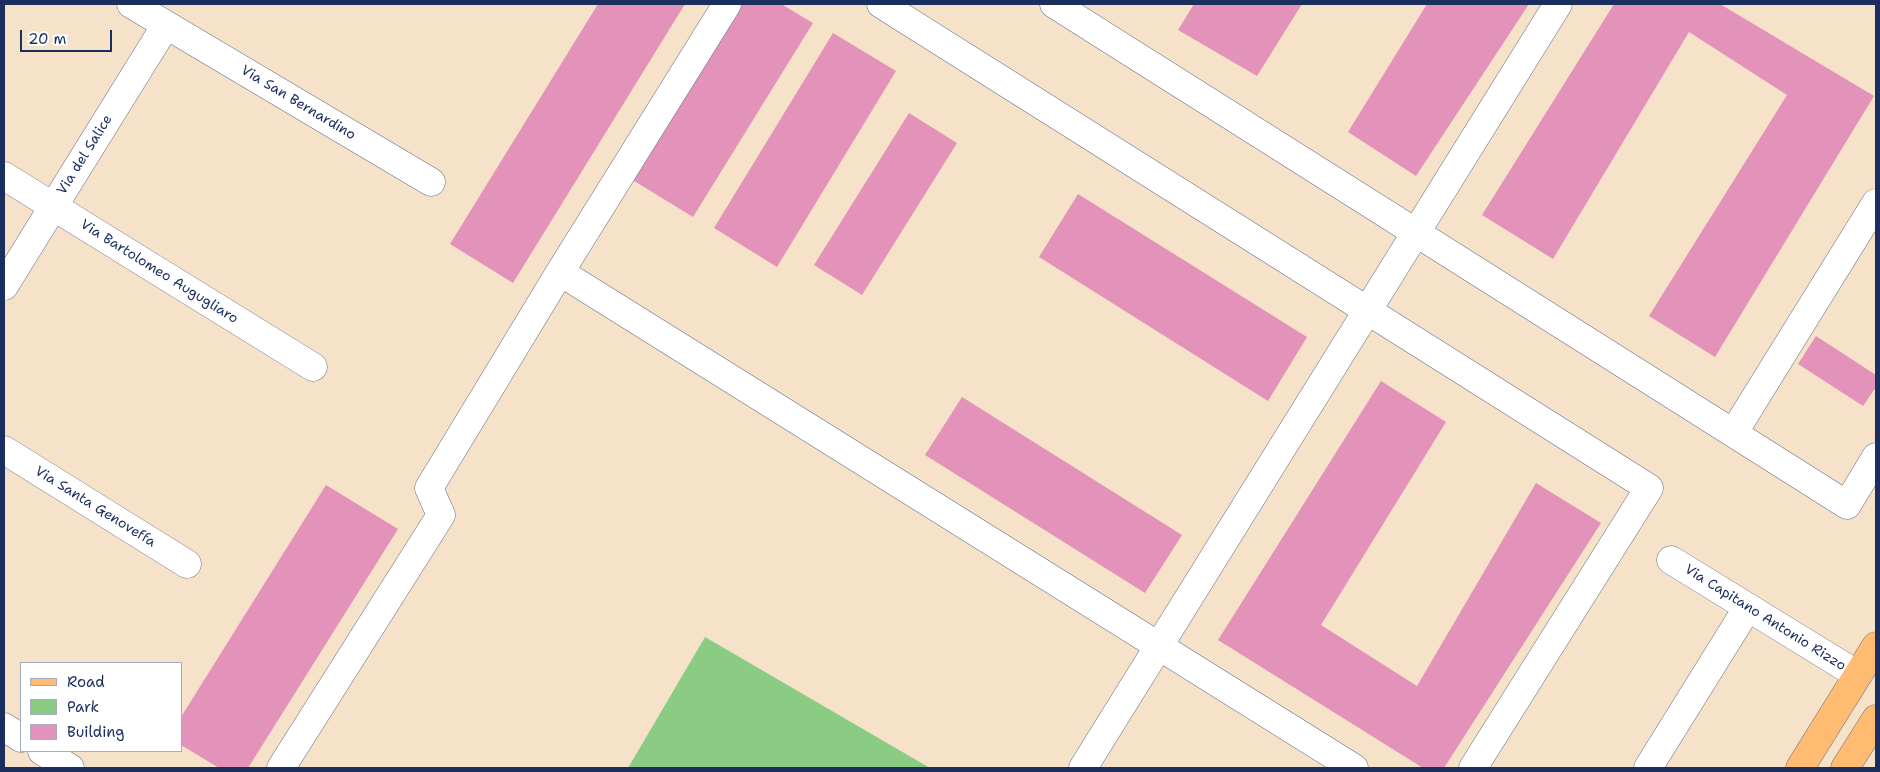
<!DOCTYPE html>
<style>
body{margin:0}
#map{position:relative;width:1880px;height:772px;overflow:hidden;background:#f5e2c9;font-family:"Shantell Sans",sans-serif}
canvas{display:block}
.frame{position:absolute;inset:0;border:5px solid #1b2f5e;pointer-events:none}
.legend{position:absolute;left:20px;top:662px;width:162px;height:90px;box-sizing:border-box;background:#fff;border:1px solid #a4acbf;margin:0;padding:6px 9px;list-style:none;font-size:15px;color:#1b2f5e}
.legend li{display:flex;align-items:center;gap:10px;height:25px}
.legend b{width:25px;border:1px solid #a4acbf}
.scale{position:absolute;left:20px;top:30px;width:92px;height:22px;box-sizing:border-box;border:2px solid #1b2f5e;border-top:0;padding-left:6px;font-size:15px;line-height:18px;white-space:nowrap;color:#1b2f5e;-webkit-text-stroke:4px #fff;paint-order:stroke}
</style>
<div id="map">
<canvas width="1880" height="772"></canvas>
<div class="frame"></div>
<ul class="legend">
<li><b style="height:6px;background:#ffbb71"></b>Road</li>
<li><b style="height:14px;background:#8acc84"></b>Park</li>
<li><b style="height:14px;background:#e393b9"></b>Building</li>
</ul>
<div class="scale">20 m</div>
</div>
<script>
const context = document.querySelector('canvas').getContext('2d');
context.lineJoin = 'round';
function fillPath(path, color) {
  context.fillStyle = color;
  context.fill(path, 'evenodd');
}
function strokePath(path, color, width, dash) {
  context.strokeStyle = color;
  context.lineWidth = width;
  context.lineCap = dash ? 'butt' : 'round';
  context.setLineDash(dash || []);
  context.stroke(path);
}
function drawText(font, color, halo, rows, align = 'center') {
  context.font = font + ' "Shantell Sans",sans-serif';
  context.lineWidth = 4;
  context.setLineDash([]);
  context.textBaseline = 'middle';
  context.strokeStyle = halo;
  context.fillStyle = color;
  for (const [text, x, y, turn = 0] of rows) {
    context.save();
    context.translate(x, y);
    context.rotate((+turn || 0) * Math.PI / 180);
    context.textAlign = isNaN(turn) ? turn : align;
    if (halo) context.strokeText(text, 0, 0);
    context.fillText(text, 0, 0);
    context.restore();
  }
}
fillPath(new Path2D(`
 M705,637L930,768H628Z`), '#8acc84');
fillPath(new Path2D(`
 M598,4H685L513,283L450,244Z
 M739,4H781L813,23L693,217L631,179Z
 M1194,4H1302L1257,76L1178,30Z
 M1427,4H1529L1416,176L1348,132Z
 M1614,4H1720L1874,96L1715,357L1649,316L1787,95L1689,32L1553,259L1482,215Z
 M833,33L896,71L777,267L714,228Z
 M909,113L957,143L862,295L814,265Z
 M1078,194L1307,337L1268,401L1039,257Z
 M1816,336L1876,375V387L1863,406L1798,364Z
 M1381,381L1446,422L1321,625L1417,686L1536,483L1601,523L1444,768H1423L1218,640Z
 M962,397L1182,535L1145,593L925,455Z
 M326,485L398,529L248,768H219L181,745V717Z`), '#e393b9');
const minor = new Path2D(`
 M131,4L431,182
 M881,4L1649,488L1473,768
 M1054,4L1847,505L1876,457
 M4,176L313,367
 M560,272L1354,768
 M4,286L166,25
 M1734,432L1876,203
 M4,450L187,564
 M1671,560L1858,675
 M4,727L21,738
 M42,751L70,768
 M281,768L441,515L429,488L560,272L727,4
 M1083,768L1558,4
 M1648,768L1748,607`);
const major = new Path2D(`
 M1800,768L1876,646
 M1845,768L1876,719`);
strokePath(minor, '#676e83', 29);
strokePath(major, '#676e83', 29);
strokePath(minor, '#fff', 28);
strokePath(major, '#ffbb71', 28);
drawText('14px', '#1b2f5e', '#fff', [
 ["Via San Bernardino",298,103,31],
 ["Via del Salice",85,155,-58],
 ["Via Bartolomeo Augugliaro",159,272,32],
 ["Via Santa Genoveffa",95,507,32],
 ["Via Capitano Antonio Rizzo",1765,618,32]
]);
</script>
